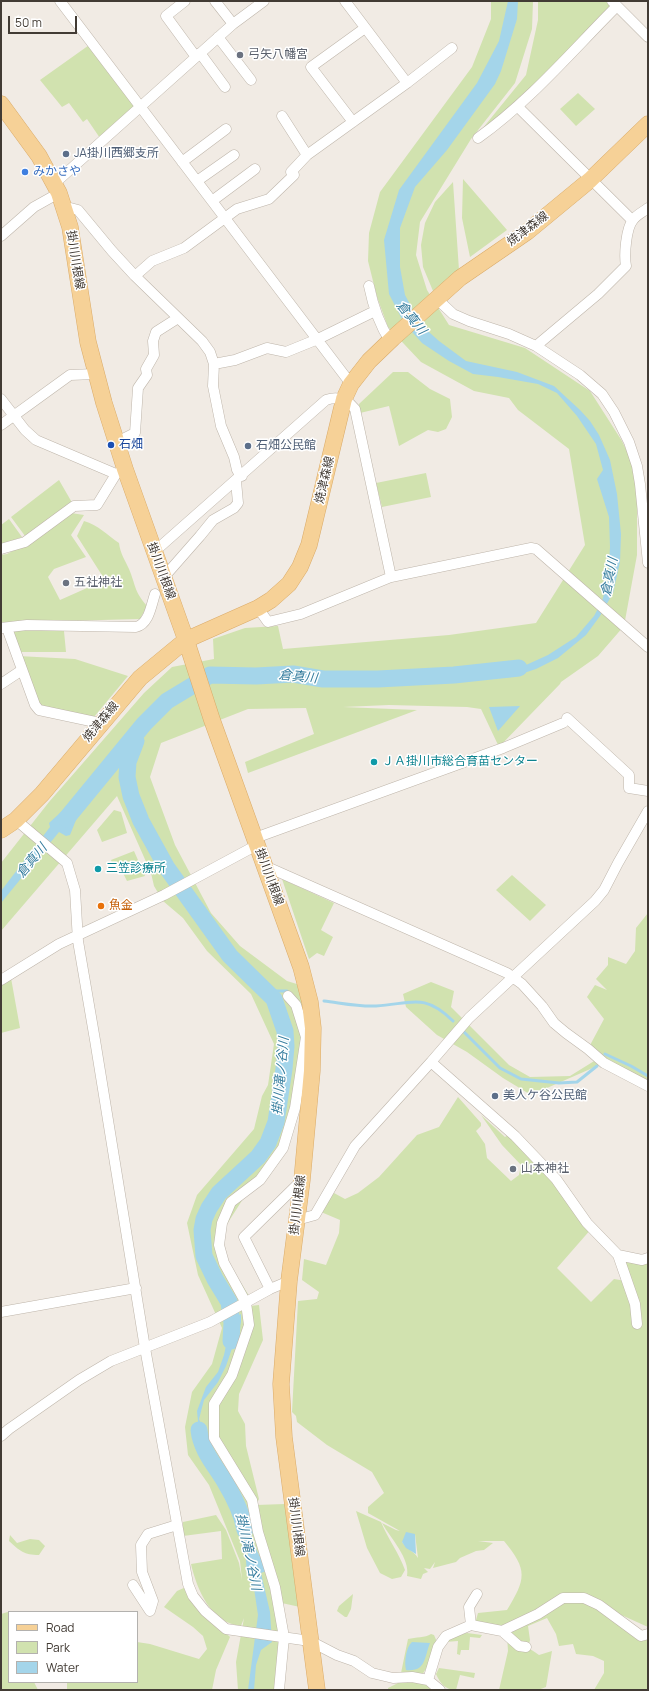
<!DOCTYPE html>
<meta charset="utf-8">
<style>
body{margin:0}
#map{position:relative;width:649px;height:1691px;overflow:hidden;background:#f1ebe4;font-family:Manrope,sans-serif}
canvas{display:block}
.frame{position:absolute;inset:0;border:2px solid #423b34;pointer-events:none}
.legend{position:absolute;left:8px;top:1611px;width:130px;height:72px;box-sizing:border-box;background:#fff;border:1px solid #b3b1ae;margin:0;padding:5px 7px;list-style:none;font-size:12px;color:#423b34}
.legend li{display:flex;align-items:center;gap:8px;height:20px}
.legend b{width:20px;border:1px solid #b3b1ae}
.scale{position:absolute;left:8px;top:16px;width:69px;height:18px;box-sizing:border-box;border:2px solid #423b34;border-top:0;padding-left:5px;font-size:12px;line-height:14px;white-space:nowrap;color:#423b34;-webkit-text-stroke:3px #fff;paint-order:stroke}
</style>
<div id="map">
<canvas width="649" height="1691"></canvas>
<div class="frame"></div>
<ul class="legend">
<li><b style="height:5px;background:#f6d197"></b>Road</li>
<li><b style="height:11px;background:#d1e2af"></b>Park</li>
<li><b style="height:11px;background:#a4d5ea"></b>Water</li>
</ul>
<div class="scale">50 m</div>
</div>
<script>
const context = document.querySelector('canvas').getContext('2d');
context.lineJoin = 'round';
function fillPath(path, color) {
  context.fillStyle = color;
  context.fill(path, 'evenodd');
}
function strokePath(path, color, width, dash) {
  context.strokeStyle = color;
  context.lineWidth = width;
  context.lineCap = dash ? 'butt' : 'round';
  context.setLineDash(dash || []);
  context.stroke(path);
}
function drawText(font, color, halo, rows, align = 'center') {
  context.font = font + ' Manrope,"Noto Sans JP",sans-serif';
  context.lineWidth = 3;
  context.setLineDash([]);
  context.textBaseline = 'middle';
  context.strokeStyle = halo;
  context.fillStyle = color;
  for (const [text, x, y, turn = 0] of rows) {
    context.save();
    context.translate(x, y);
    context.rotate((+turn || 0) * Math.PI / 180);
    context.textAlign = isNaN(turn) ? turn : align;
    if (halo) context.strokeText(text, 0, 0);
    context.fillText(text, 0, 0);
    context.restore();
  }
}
fillPath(new Path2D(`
 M491,1H533L532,29L515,83L471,139L420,222L416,255L427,290L449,325L525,348L590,391L622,441L632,462L637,492V555L624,626L598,656L561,682L560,684L499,747L481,709L467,707L389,705L343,707L417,710L248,773L245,762L314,734L306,708L248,709L161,743L150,777L175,845L211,913L240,946L287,981L300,985L305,1021L301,1106L294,1120L278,1160L243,1199L222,1232L225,1257L251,1299L250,1306L259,1305L263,1340L239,1394L238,1411L245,1424L246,1446L259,1499L256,1505L285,1504L300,1607L277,1602L284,1637L279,1690H238L236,1662L244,1618L241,1626C211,1623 197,1590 191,1564L222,1559L221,1531L183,1536V1522L216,1515L226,1530L239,1563L242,1580L240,1561L209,1485L188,1455L185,1427L192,1392L212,1364L222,1328L198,1275L187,1223L197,1195L254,1129L262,1096L268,1085L274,1044L251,994L207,951L183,918L163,901L154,886L151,873L117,796L1,931V863L49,802L144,693L172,667L214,659L213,639L245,628L278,626L283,649L449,635L536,623L585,545L569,449L518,410L509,398L474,391L421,362L388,327L377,297L368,261L369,233L380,192L472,67L491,19Z
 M538,1H608L613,6L507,112L478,134L526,75L538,20Z
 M92,43L141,107L102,141L87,119L83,122L69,103L62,107L40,80Z
 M578,93L595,109L576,126L560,109Z
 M463,179L507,230L470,257L462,218Z
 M453,182L459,270L433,291L423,267L421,245L425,223L435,202Z
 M393,372H408L430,389L450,399L452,417L446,429L438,432L428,430L399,446L389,406L360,413L359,404Z
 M426,473L431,497L382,507L376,483Z
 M59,480L74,506L28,540L11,517Z
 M71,513L84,515L71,535L86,557L54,569L48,577L60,600L105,580L77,536L84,521C98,525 107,535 119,543C120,553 125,560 129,569C136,586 134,591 147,606L140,619L63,621L66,652H18L6,625L1,621V555L7,554L16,549Z
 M9,519L22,537L1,545V525Z
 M18,656L75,659L128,676L94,717L44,709L38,704Z
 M114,810L121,812L127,833L102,842L97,830Z
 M134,851L145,876L127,881L120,867L114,869L111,860Z
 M512,875L546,905L530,921L496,890Z
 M282,879L334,903L321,930L333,937L324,956L317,953L309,959Z
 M648,913V1087L604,1063L531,1095L503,1078L467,1052L437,1035L406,1007L403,994L431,982L454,991L451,1007L509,1065L530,1077L570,1076L599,1058L588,1049L604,1019L587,997L595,985L607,990L596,979L608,965V957L626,964L635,951L636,928Z
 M11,978L20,1028L1,1033V984Z
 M458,1097L481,1123V1126L476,1131L485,1144L487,1158L511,1181L519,1175L521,1165L502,1145L481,1115L505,1137L511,1133L592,1228L557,1268L591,1302L614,1279L626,1281L621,1263L648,1258V1627L588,1600L648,1634V1690H594L604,1673V1661L593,1656L576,1654L573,1644L559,1646L556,1634L547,1618L528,1626L530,1640L529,1644L474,1627L478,1613L507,1610C526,1579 528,1570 504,1541H478L493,1543L484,1550L476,1551L460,1558L456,1562L433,1568L435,1562L430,1569L424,1568L428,1572L423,1574L421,1579L407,1576C410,1558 391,1539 382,1523L396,1530L400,1531L368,1513V1507L384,1493L372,1472L327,1445L297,1422L296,1416L292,1412L298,1301L317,1299L319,1292L302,1280L304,1259L326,1265L339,1233L340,1220L321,1212L334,1193L345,1199L358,1193L379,1177L417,1135L439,1127ZM415,1534L418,1558C415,1552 407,1549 402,1542Z
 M356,1511L381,1522C388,1539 399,1553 405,1570L401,1577L392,1579L380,1573L367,1548Z
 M10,1535L17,1543L30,1539L39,1540L45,1546L39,1555C24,1555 20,1551 9,1541Z
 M186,1587L203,1610L230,1637L216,1670L212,1690H67V1682H137V1642L150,1644L199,1659L207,1649L203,1636L193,1627L164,1607L177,1591Z
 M353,1594L351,1609L347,1617H345L337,1611L339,1606Z
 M11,1611L12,1612H9V1682H34L38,1690H1V1614Z
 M467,1633L482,1635L480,1638L470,1637L469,1650H461L460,1655L457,1654L458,1641L445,1642L455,1634Z
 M431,1634L434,1635L437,1642L427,1667L422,1675L401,1673L408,1639C416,1637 425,1638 431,1634Z
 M507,1636C517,1643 530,1648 539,1655L552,1651L546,1687L538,1690H499L508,1651Z
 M439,1668L475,1673L474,1678L460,1675L456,1690C445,1690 440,1683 436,1674Z
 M417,1681L430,1687L433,1690H388V1688L398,1683Z`), '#d1e2af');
fillPath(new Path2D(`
 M508,1H518L517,19L501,71L495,84L447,150L415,187L400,228V267L405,295L421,325L439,341L466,361L517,372L554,386L580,410L590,421L599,435L610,460L617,494L621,534L620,562L613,593L600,616L586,635L558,658L536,669L512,677L472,679L456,675L526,665L548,655L576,637L594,616L602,601L608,580L610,547L609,517L597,479L603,470L596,444L577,416L557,393L538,384L498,377L473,374L449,361L422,343L404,323L389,294L384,240L399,190L477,83L499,41Z
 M520,706L498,731L489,707Z
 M83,792L76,820L70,835L66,836L59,832L1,903V891L50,827L49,823Z
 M241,1314V1322L226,1366L218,1382L204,1400L199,1419C204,1429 205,1442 210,1452C215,1463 224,1473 227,1486L200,1442L197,1411L206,1387L218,1372L224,1355L230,1327L228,1321Z
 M242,1506C250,1520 250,1537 257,1551C261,1559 264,1563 266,1571L261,1573L270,1612L272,1642L261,1650L256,1665L254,1690H248L258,1615L252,1575H247L246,1560L248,1554L238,1511Z
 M406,1532L415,1534L416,1554L406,1548L402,1542Z
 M412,1642L430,1643C424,1658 426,1672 406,1670C404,1662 406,1647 412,1642Z`), '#a4d5ea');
strokePath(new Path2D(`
 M267,991H287
 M324,1001C341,1003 359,1007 376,1006C411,1004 424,992 453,1021
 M462,1030L500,1068L521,1079L559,1083L577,1082L597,1066
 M605,1054L631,1066L648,1076`), '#a4d5ea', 3);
strokePath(new Path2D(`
 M136,741L128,762L127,777L131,796L141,821L167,868L230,956L274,999L285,1031L286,1046L284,1069L276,1122L268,1143L258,1157L219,1193L209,1208L204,1219L202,1230L204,1256L215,1279L229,1302L232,1323L231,1341
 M66,819L144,724L167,701L210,675L256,676L293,674L323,679H378L454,675L519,668
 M199,1430C201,1450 215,1465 225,1482C234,1497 242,1513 245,1530`), '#a4d5ea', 17);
const minor = new Path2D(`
 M60,1L351,384
 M185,1L166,16L196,57
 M215,1L233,24
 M345,1L407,83
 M612,1L648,37
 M218,37L251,80
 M200,53L225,87
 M518,107L632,220
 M282,116L307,155
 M353,122L311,67L365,28
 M478,138C530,101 572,51 617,6
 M182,162L226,129
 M197,181L234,155
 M55,183L233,24L264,1
 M212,201L255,169
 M63,206L78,210L112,251L135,276L202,341L210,352L214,364L213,386L221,426L234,457L237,470L242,476
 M1,236L34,207L59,193
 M135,276L152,261L184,248L237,209L269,199L294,175L291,172L307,155L407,83L452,48
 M369,286C373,306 379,324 390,341
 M437,299L453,314L469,321L509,334L536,346L580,375L602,394L614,412L629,442L637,466L640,484L648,563
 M536,346L598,294L626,266C624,255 626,228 633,220C636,215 643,212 648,208
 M214,364L235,360L267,348L286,352L318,339L375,311
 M1,399L25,430L36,440L116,474L125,469
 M1,425L70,375L95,374
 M117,442L135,433L138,388L147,375L146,369L154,355L153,341L156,332L178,318
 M1,549L25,542L74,506L97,505L116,474
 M154,552L326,400C338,396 347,399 355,409L391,577
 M164,577L200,536L213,520L234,508L238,503L236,481
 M258,608L268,622L301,614L391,577L531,548L536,549L648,647
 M1,628L27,625L136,627C149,624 151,606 155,594
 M7,628L35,705L39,710L100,723
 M1,684L22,670
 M567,718L629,775V788L648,791
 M16,820L67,863L72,880L75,890L78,941L95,1040L145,1348L188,1584L193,1596L205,1611L226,1629L310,1641L337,1655L354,1661L372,1673L393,1678L412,1677L428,1680L438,1647L446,1636L471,1625L502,1631L538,1614L563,1598H584L599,1605L641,1636L648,1634
 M255,838L503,748L563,723
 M265,866L507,973L522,984L542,1006L554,1023L566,1033L588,1049L604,1063L648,1086
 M1,980L59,944L164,895L257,845
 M431,1062L515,1136L556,1179L587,1223L618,1255L635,1304L637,1324
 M297,1220L315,1215L355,1146L431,1062L469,1018L595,901L604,890L618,863L648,811
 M618,1255L642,1260L648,1258
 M270,1289L244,1237L302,1180
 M1,1312L136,1288
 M1,1436L9,1429L79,1380L111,1361L210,1322L270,1289L289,1281
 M133,1585L150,1611L153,1601L142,1572L141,1545L148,1534L177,1525
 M471,1625L469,1607L477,1594
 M502,1631L519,1646L526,1647
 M428,1680L440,1690
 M279,1690L284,1637L275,1587L258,1532L252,1500L214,1438V1404L232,1375L249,1325L246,1303L224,1263L219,1245L222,1223L231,1202L260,1180L283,1148L295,1108L306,1037L296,1005L288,996`);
const primary = new Path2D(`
 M1,104L39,156L59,193L70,227L88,342L104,403L125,469L186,640L212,720L301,967L310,1002L313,1028L312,1071L302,1180L289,1281L281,1384L284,1437L317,1690
 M1,830L16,820L42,794L140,678L186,640L258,608L271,600L289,584L300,567L309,545L344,399L351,384L369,361L393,338L460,278L527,232L590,180L648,124`);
strokePath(minor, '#beb5aa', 11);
strokePath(primary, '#daab69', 17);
strokePath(minor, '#fff', 10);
strokePath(primary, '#f6d197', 16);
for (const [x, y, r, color] of [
 [240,55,4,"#6b7280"],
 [66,154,4,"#5c6f8a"],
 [25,172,4,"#3f7fe0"],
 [111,445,4,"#1a4fb4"],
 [248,446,4,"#5c6f8a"],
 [66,583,4,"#6b7280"],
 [374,762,4,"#0f9aa8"],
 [98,869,4,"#0f9aa8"],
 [101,906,4,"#e8710a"],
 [495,1096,4,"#5c6f8a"],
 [513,1169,4,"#6b7280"]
]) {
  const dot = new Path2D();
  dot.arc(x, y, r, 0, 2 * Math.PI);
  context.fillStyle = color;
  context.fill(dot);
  strokePath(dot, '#fff', 1.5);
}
drawText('12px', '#5b616d', '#fff', [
 ["弓矢八幡宮",248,55],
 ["五社神社",74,583],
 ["山本神社",521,1169]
], 'left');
drawText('12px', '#4e5e75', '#fff', [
 ["JA掛川西郷支所",74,154],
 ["石畑公民館",256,446],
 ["美人ケ谷公民館",503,1096]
], 'left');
drawText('12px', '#366cbe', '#fff', [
 ["みかさや",33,172]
], 'left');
drawText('12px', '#423b34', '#fff', [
 ["焼津森線",528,229,-37],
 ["掛川川根線",75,260,81],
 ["焼津森線",325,480,-77],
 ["掛川川根線",161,571,70],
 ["焼津森線",101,722,-50],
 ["掛川川根線",269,877,70],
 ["掛川川根線",298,1205,-83],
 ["掛川川根線",296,1527,83]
]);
drawText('12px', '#164399', '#fff', [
 ["石畑",119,445]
], 'left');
drawText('12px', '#0d838f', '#fff', [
 ["ＪＡ掛川市総合育苗センター",382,762],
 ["三笠診療所",106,869]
], 'left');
drawText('12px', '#c56008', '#fff', [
 ["魚金",109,906]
], 'left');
drawText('italic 13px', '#357d9e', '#fff', [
 ["倉真川",411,318,51],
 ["倉真川",610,577,-79],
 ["倉真川",298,677,6],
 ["倉真川",32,861,-50],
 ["掛川滝ノ谷川",281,1076,-85],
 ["掛川滝ノ谷川",248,1552,78]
]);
</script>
